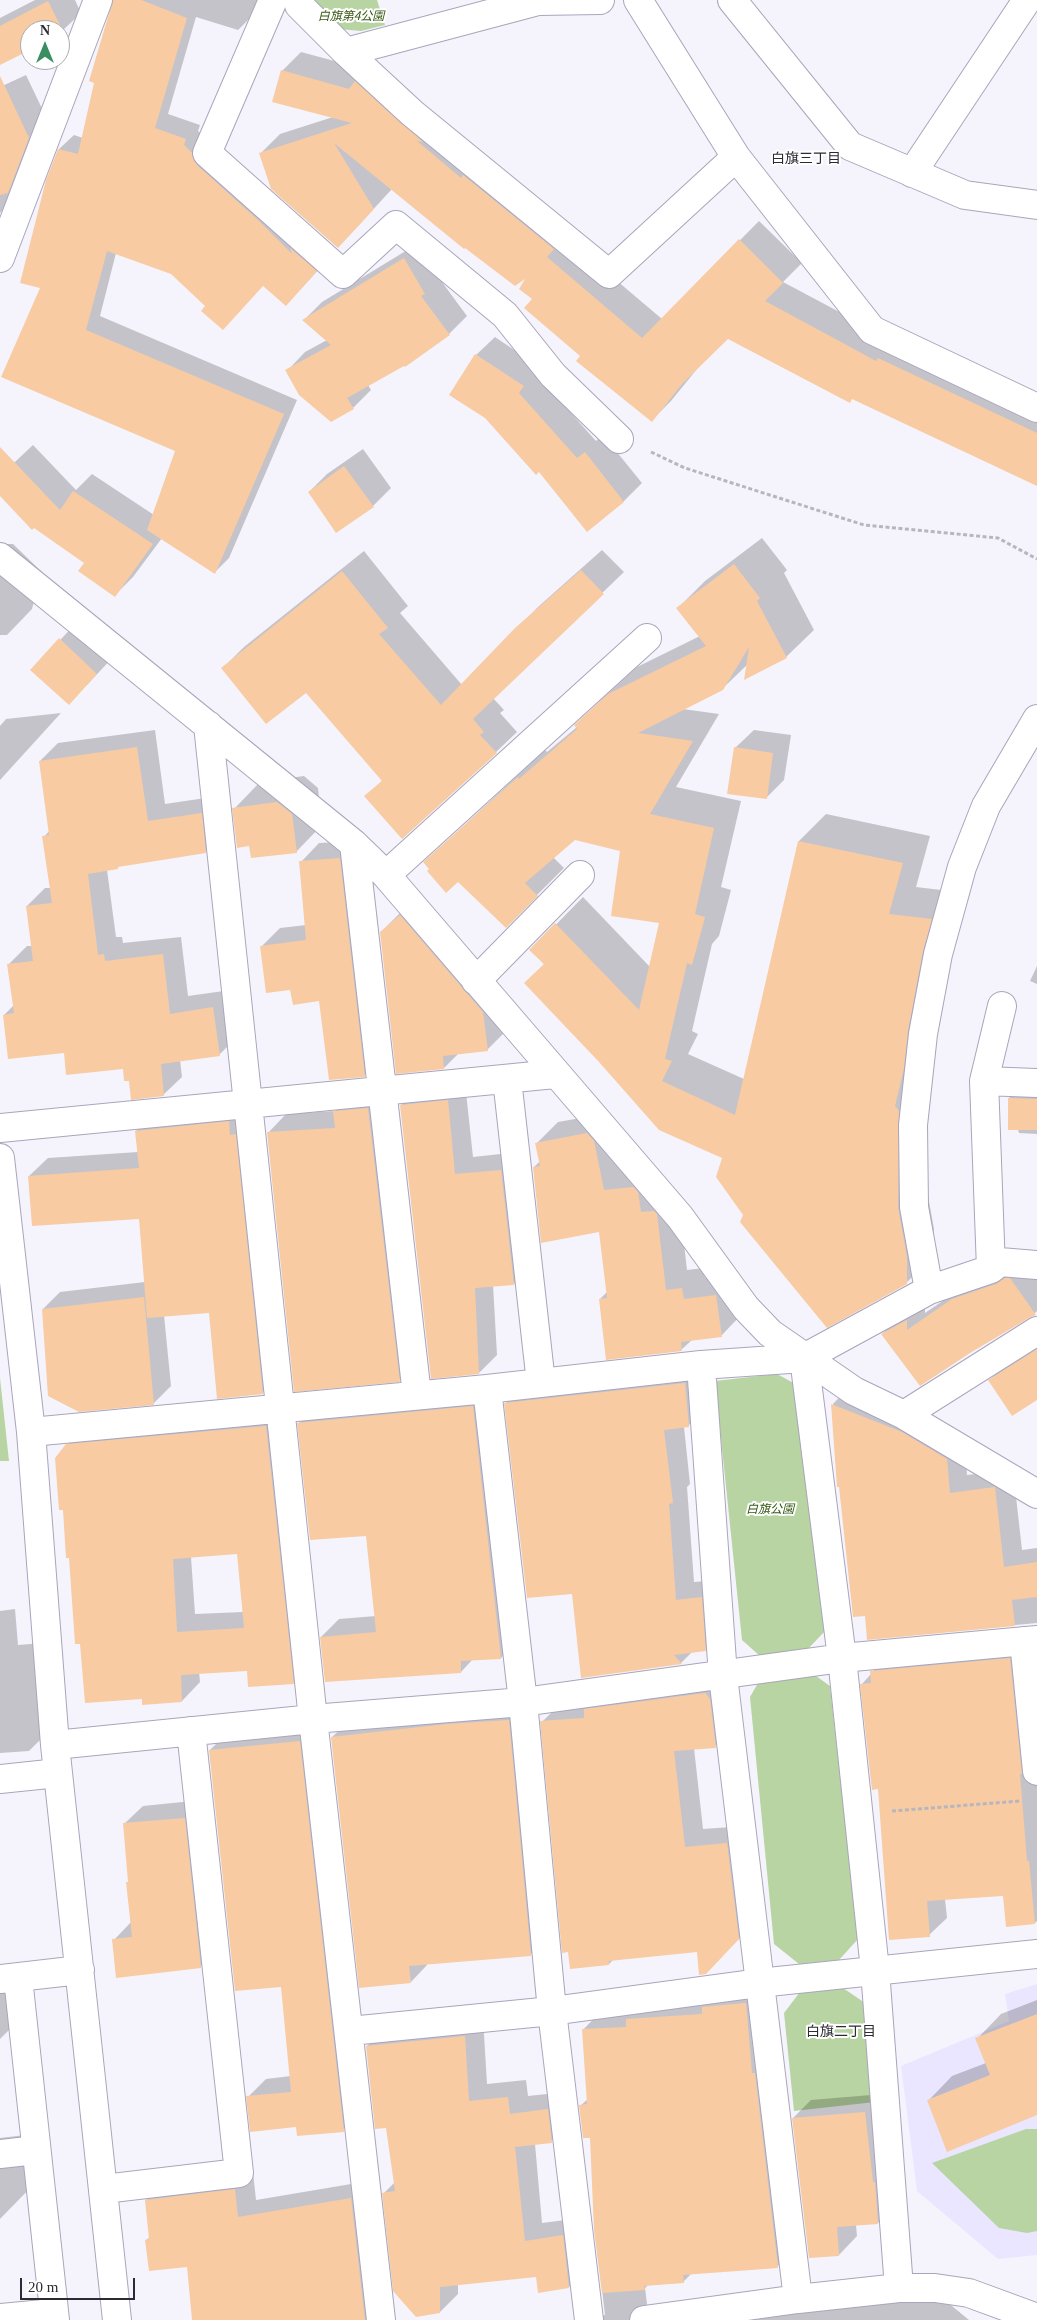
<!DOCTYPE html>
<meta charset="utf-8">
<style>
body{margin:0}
#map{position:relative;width:1037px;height:2320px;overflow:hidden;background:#f5f4fd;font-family:Georgia,serif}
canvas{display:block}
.north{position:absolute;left:20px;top:20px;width:50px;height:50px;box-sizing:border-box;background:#fff;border:1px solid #abaaad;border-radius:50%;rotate:0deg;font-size:14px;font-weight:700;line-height:20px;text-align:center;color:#2c2a33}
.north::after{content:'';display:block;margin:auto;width:18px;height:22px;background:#398f62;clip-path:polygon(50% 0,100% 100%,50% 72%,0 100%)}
.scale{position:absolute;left:20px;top:2278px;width:115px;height:22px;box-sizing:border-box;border:2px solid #2c2a33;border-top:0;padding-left:6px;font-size:15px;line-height:18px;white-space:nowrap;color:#2c2a33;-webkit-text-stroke:4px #fff;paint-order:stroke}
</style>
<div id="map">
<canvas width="1037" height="2320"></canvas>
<div class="north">N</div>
<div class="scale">20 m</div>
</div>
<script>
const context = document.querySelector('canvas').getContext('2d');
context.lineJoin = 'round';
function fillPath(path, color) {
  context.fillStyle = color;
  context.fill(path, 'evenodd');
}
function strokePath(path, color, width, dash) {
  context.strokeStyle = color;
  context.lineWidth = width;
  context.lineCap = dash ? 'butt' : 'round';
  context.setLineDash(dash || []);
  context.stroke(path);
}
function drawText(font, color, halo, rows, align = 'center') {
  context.font = font + ' Georgia,"Noto Sans JP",serif';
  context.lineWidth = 4;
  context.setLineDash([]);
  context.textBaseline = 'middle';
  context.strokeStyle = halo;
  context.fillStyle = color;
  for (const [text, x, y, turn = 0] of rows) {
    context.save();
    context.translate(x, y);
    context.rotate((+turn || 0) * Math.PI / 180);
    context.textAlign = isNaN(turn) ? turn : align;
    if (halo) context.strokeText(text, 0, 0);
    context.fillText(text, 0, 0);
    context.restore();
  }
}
fillPath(new Path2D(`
 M1037,1984V2255L998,2259L917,2191L901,2066L1009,2021L1005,1994Z`), '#eae6ff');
fillPath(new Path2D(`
 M314,0H377L385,25L361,31L339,29L317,6Z
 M777,1374L799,1386L825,1631L806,1651L760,1656L742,1640L715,1381Z
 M0,1378L9,1461H0Z
 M809,1671L830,1686L858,1939L839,1960L799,1964L774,1944L750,1697L762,1676Z
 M843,1988L865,2003L875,2102L794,2111L784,2013L800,1992Z
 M1026,2129H1037V2231L1027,2233L999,2228L932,2163Z`), '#b7d4a2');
fillPath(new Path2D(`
 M35,0H75L81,13L60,33V30H30V49L0,64V18Z
 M114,0H258L252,16L238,30L196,17L168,114L200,125L198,131L330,257L300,290L264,285L207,306L172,273L116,253L100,316L297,400L229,558L215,572L162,538L133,577L115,595L86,563L0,494V476L33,445L76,490L92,474L154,515L177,450L42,287L43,192L59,149L74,135L83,138Z
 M301,52L368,70L662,319L759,221L802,263L783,282L896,342L1037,404V483L728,337L701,364L671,401L652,420L582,356L534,299L530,275L392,189L357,227L261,153L280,134L333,117L282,71Z
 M26,75L47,119L17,195L0,213V87Z
 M422,241L439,278L467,316L449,334L406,365L405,364L368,385L371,390L353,408L287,371L305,352L327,340L304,320L322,302Z
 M495,337L541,368L536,374L596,441L603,435L642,483L624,501L588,530L476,355Z
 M363,449L391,488L373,506L309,492L327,474Z
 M762,538L787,570L784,573L814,630L786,657L748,664L722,689L683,709L719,714L676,787L741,801L721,887L731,890L719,936L712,944L692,1031L698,1034L688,1054L744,1079L799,841L826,814L930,836L916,887L958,892L921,1078L925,1179L934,1229V1256L906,1283L745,1215L723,1157L531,950L583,897L650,967L660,922L621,850L575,838L553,857L564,868L506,926L459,880L431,869L425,862L545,750L547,752L577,727L576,726L603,698L637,667L700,636L678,608L705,581Z
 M0,544H13L42,572L32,609L7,635H0Z
 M602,550L624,572L493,698L504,710L500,713L517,732L496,752L366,796L383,780L306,691L223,668L244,647L364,551L408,606L400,613L462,685L538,607Z
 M78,621L114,656L87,685L32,670Z
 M61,713L10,769L0,780V726L6,719Z
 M155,730L165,804L219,796L223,834L205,852L121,865L117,868L107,870L116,937H122L123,943L181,937L188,996L231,990L238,1036L220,1054L180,1060L182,1077L163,1095L130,1079L124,1067L65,1052L4,1015L14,1005L8,965L27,946H32L27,906L45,888H51L44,837L50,830L40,761L58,743Z
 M754,730L791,735L784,780L766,798L735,748Z
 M304,776L318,788L322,825L296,852L251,845L234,809L260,782Z
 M358,841L382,1057L364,1076L320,1000L261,947L280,928L306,925L301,862L319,843Z
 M401,912L507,1030L487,1050L459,1053L444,1068L381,932Z
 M1037,966V984L1030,981Z
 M1027,1080H1037V1134L1019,1133L1009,1098Z
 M465,1083L473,1157L519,1152L532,1266L514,1284L493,1285L497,1355L479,1373L401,1105L419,1087Z
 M386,1090L417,1362L399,1380L268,1133L286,1114L335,1111L353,1094Z
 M246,1104L281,1375L262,1393L210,1312L164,1315L171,1386L154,1403L79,1411L43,1309L60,1292L145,1282L140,1218L29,1176L48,1158L138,1152L136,1131L154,1113Z
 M609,1113L615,1120L625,1170L655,1166L659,1170L662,1192L676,1190L678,1192L687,1270L704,1268L705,1278L737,1274L742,1314L721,1336L692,1340L681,1350L600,1299L608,1291L600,1231L534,1167L540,1161L536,1144L558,1122Z
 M1015,1266L1037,1274V1311L1033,1315L882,1334L900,1316L925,1303V1313L972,1281Z
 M1037,1344V1396L990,1380L1008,1362Z
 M702,1365L706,1408L688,1426L684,1427L690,1484L687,1487L694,1582L719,1580L723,1632L705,1650L693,1651L681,1663L573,1592L506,1403L524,1385Z
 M850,1386L965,1441L967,1475L1013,1470L1022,1550L1037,1548V1623L868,1639L866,1615L840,1485H838L833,1404Z
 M491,1388L519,1640L501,1658L473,1659L461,1672L321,1637L339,1619L376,1616L368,1535L299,1423L317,1405Z
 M284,1408L311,1665L293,1683L248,1670L199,1672L200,1682L182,1701L143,1698L67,1445L85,1427ZM238,1553L243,1612L195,1614L191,1557Z
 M15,1609L18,1645L56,1642L62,1718L29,1751L0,1753V1611Z
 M1027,1641L1037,1726V1921L1035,1923L1004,1895L945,1899L947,1918L929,1935L880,1788L862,1684L889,1654Z
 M723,1675L733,1728L715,1746L694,1748L703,1829L745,1826L757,1920L706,1973L698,1951L613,1960L609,1964L542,1722L560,1704Z
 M525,1704L547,1938L531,1954L427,1963V1965L411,1982L332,1737L349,1721Z
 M317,1723L362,2112L343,2130L297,2126L248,2097L266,2079L291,2076L282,1986L210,1750L228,1732Z
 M202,1800L219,1949L200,1967L114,1940L132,1921L127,1883L129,1881L124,1824L143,1806Z
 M0,1977L23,2016L0,2039Z
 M765,1984L797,2247L778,2266L692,2273L683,2282L649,2284L645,2288L649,2320H579L605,2315L595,2230L591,2136L580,2106L588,2099L583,2030L602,2010Z
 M1037,2000V2114L928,2101L952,2076L986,2063L977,2039L1001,2014Z
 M483,2018L487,2084L526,2080L528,2096L566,2092L570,2123L551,2141L535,2144L542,2223L581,2218L587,2269L569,2287L537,2276L458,2284V2294L440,2312L384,2193L395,2182L387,2127L367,2046L385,2028Z
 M883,2094L896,2205L878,2223L856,2225L857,2236L839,2255L793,2118L811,2100Z
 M34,2134L38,2180L0,2219V2138Z
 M253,2172L256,2200L369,2181L373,2320H194L188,2265L146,2240L150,2237L146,2200L165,2182Z
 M940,2296L969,2320H744L754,2311Z`), '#0003');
fillPath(new Path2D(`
 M113,0H141L187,18L155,128L186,139L184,145L192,153L197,165L258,220L292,254L290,248L317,271L286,306L263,286L223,330L201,311L205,306L171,274L107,251L86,330L284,414L215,574L147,530L175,451L1,377L40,288L20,283L46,180L58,149L78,154L94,83L89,81Z
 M48,1L64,33L60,35V30H30V50L0,65V26Z
 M281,70L349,89L355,81L423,142L417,141L461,178L463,175L554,249L547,257L642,338L739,239L783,283L765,301L876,361L878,358L1037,433V486L852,399L850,403L728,339L682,384L652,422L576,361L580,356L524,308L532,299L519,289L525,279L515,286L465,248L464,249L334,143L374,209L338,248L271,189L259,153L352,123L272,102Z
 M0,76L29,138L8,193L0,195Z
 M404,258L425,294L421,296L450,335L405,367L404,366L347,398L354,409L331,422L299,395L285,370L331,345L302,320Z
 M475,354L524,386L519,393L577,458L585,452L624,502L587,532L539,472L536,475L485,418L449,395Z
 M0,447L60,510L73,491L153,544L115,597L78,571L84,563L34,528L32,530L0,496Z
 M344,466L374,507L336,533L308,492Z
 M734,564L760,598L757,601L787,658L744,680L749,647L723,690L638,733L693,741L650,814L714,828L695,914L705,917L692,965L687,963L665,1059L672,1061L662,1081L735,1115L798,841L903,863L889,914L932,919L923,951L908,1031L904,1068L895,1106L899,1111L898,1207L907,1257V1284L827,1328L740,1222L743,1215L716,1177L722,1158L659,1130L599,1062L524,983L544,964L529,950L555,923L639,1010L659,923L611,916L620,851L575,840L525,883L538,896L506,928L458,882L446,893L427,871L429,869L423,862L518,777L519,779L577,729L574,725L608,694L706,646L676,608Z
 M581,570L604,594L473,719L484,732L480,735L497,753L402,839L364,796L382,781L306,693L266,724L221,668L342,571L388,628L379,634L441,705L515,628Z
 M59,638L97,674L69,705L30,670Z
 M137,747L148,821L202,813L206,853L118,867V869L88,874L98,955L104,954L105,961L163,954L170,1014L213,1007L220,1056L161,1064L164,1096L131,1100L129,1081H124L123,1069L66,1075L64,1053L8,1059L3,1015L14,1013L7,964L33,961L26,906L52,903L42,836L49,835L39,761Z
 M734,747L773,753L767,799L727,794Z
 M277,802L292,814L297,853L251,858L249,846L237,848L232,808Z
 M340,858L365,1077L329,1080L319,1001L293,1005L290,990L266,993L260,946L306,940L299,861Z
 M400,915L483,1012L488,1051L443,1056L444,1069L396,1074L380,932Z
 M1008,1098L1037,1099V1130H1008Z
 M448,1100L455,1174L501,1170L514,1285L475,1288L479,1374L431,1379L400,1105Z
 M368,1108L400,1382L294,1392L267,1132L335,1128L333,1111Z
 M229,1121L230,1135L236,1134L263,1394L217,1399L209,1313L147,1318L139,1219L32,1226L28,1176L139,1168L135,1131Z
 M587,1133L594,1141L604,1190L633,1187L638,1192L641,1212L654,1211L657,1214L666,1290L682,1288L684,1299L716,1295L722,1337L681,1342L682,1351L606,1360L599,1299L607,1298L599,1232L541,1243L533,1167L540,1166L535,1143Z
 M1005,1278H1010L1036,1315L1029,1318L970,1353L920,1386L881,1334L907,1320V1330L952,1299L996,1284Z
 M144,1297L154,1405L79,1412L48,1396L42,1309Z
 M1037,1349V1400L1012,1416L988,1380Z
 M685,1383L689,1427L664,1430L673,1503L669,1504L676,1600L702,1597L706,1651L674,1655L682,1664L581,1678L572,1594L527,1598L504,1403Z
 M831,1404L902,1432L947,1459L950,1493L995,1487L1004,1567L1037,1562V1597L1012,1600L1015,1626L867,1640L865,1616L853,1617L839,1487H837Z
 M473,1406L501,1659L461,1661V1673L325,1682L320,1637L376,1632L366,1536L310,1540L297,1423Z
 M266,1426L294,1684L248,1687L247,1671L181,1675L182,1702L142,1705V1699L85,1703L80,1644H75L69,1558H66L63,1510H59L55,1458L66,1444ZM237,1554L244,1628L177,1632L173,1559Z
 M1010,1658L1022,1774H1020L1027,1861H1029L1035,1924L1006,1927L1003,1896L927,1901L930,1937L889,1940L878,1789L872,1790L860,1684L871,1683L870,1671Z
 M705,1693L710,1699L716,1748L674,1751L685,1847L727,1843L739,1939L706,1974L699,1975L697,1952L609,1961V1965L570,1969L568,1952L562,1953L540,1721L584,1718V1709Z
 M509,1720L531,1956L409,1966L411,1983L359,1988L331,1737L447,1724Z
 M300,1741L344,2132L297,2136L296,2127L250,2132L246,2096L291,2092L281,1987L235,1991L209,1750Z
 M185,1818L201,1968L116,1978L112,1939L132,1937L126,1882H128L123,1823Z
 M746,2003L752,2073H755L778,2268L683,2275L684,2283L644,2286L645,2290L602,2293L594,2230L590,2138H583L579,2105L587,2104L582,2029L626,2027V2019L702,2014V2007Z
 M1037,2014V2115L947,2152L927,2100L990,2075L975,2038Z
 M465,2036L469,2101L508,2097L510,2114L548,2109L552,2143L515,2147L525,2241L563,2235L569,2288L538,2293L536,2277L440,2287V2313L416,2317L393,2291L382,2193L395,2191L386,2128L375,2129L366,2046Z
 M865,2112L873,2182H875L878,2224L837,2227L839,2256L809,2258L792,2118Z
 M235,2189L238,2217L351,2198L365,2320H192L187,2267L149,2271L145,2240L149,2239L145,2200Z`), '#f8cba2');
const minor = new Path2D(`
 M273,0L207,153L343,274L396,225L505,315L553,375L619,439
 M298,0L299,5L346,52L412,113L609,274L736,157
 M638,0L736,157L872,330L1037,408
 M732,0L850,146L965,195L1037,205
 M346,52L538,1L600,0
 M912,173L1027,0
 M0,258L98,0
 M0,557L354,844L386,875L680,1217L746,1308L770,1333L854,1391L904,1415L1037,1494
 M208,725L313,1719L381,2320
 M354,844L417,1395
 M386,875L647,638
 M476,981L580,875
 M507,1079L541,1383
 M984,1081L1037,1083
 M0,1128L555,1074
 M0,1158L31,1432L55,1745L117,2320
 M991,1269L984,1081L1002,1006
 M929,1290L914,1207L913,1125L923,1034L938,954L962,867L986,806L1037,719
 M804,1358L842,1658L875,1970L899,2288
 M701,1365L723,1676L798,2299
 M487,1389L523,1702L552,2011L589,2320
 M904,1415L1037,1331
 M31,1432L487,1389L701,1365L804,1358L929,1290L991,1269L1000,1262L1037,1265
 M1024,1641L1037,1771
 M55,1745L313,1719L523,1702L842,1658L1037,1640
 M0,1779L58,1773
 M18,1978L55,2320
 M0,1979L80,1970
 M350,2031L552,2011L759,1983L1037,1954
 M0,2154L36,2150
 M104,2189L239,2173L191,1731
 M0,2318L54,2313
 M644,2320L798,2299L899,2288H935L969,2293L1037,2318`);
strokePath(minor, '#a9a5bb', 30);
strokePath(new Path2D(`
 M651,452L685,468L864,525L998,538L1037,559
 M892,1811L1020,1801`), '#b7b6bf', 3, [4, 2.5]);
strokePath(minor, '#fff', 28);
drawText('italic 12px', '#345710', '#fff', [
 ["白旗第4公園",351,15],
 ["白旗公園",770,1508]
]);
drawText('14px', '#2c2a33', '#fff', [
 ["白旗三丁目",806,158],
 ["白旗二丁目",841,2031]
]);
</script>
